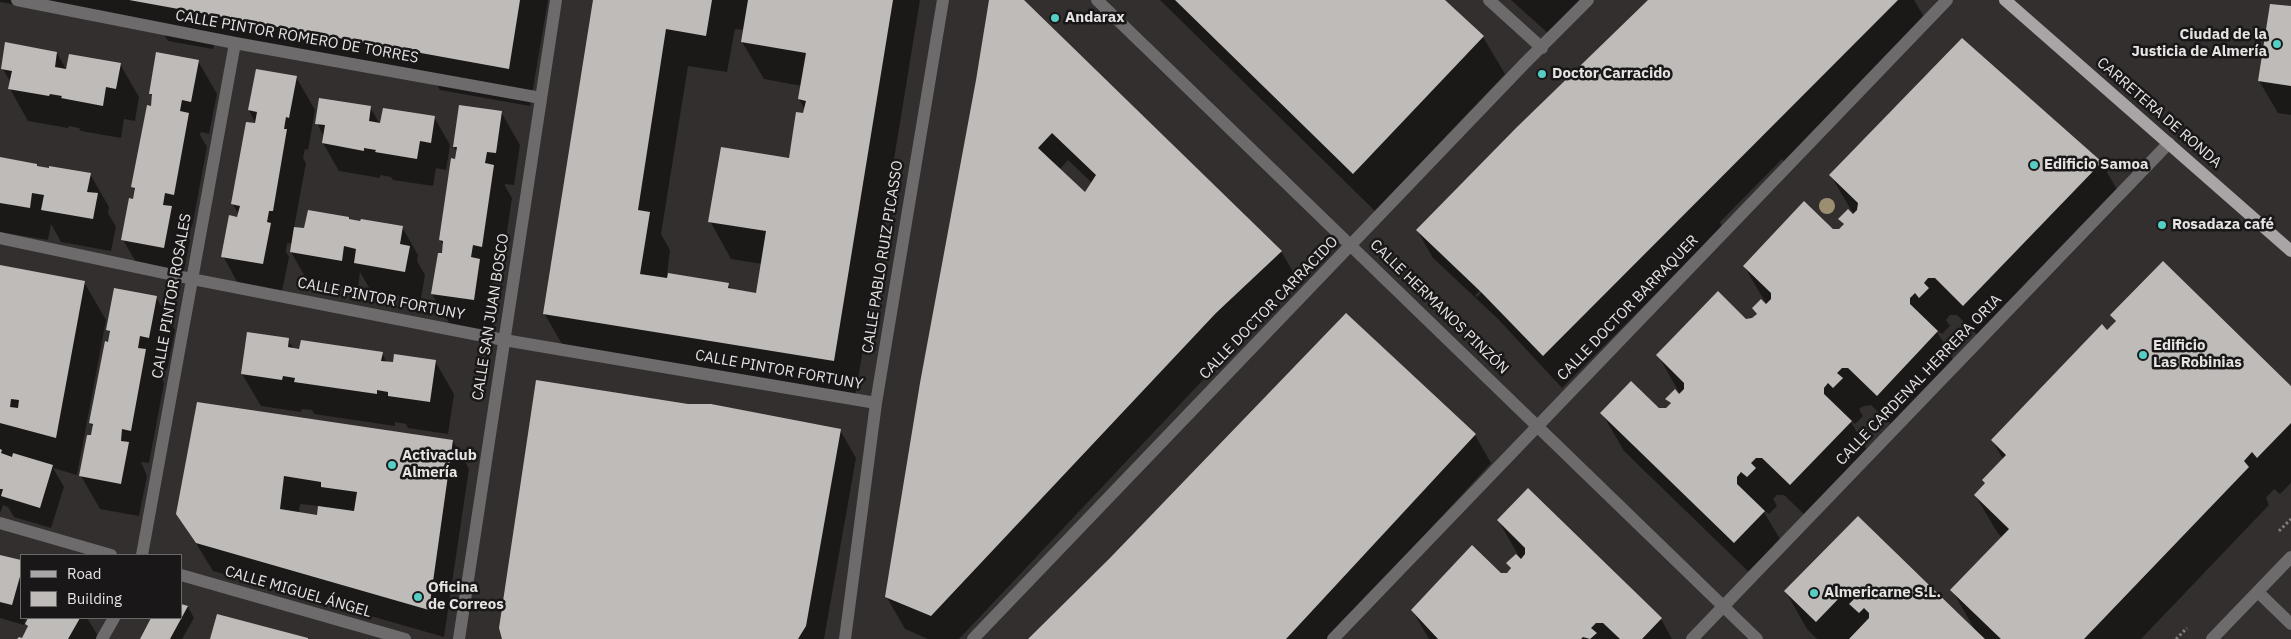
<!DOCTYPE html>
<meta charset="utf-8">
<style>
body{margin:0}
#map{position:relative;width:2291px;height:639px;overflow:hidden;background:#332f2e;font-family:"IBM Plex Sans",sans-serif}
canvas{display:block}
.legend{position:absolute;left:20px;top:554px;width:162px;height:65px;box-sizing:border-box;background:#191717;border:1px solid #6b6968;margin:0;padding:6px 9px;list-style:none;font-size:15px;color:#e6e3e2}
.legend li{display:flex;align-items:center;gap:10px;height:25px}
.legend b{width:25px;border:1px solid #6b6968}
</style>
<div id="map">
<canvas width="2291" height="639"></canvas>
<ul class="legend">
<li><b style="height:6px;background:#a9a4a6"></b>Road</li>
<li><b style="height:14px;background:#bfbbb8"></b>Building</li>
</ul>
</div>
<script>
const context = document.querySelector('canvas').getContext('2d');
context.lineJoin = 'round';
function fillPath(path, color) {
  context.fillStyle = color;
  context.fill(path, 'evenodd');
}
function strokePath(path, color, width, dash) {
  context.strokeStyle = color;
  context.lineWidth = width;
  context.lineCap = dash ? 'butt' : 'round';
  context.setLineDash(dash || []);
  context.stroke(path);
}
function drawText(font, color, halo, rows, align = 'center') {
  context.font = font + ' "IBM Plex Sans",sans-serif';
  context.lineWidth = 5;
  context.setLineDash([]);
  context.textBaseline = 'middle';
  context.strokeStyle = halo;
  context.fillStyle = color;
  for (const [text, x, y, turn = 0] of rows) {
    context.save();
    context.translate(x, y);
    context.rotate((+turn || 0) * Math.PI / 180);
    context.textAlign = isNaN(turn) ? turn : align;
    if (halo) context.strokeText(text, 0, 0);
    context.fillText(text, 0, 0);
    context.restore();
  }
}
fillPath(new Path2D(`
 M0,0H548L530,106L440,90L430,73L215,41L213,49L168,41L162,31L0,2Z
 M594,0H920L855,398L566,351L544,313ZM735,29L744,30L742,42L764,79L802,86L799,99L805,110L790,159L710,221L731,259L762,264L757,294L732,290L728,284L667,274L670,250L661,234L688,66L727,72Z
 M990,0H1022L1281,251L1297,279L1231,342L1234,347L959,639H928L905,629L886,596ZM1068,160L1092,183L1085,194L1060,169Z
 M1160,0H1443L1483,37L1505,74L1375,211Z
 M1511,0H1582L1550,35Z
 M1649,0H1914L1927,22L1786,163L1782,159L1720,222L1722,227L1562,388L1498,319L1433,258L1417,230ZM1574,196L1575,197L1477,297L1475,296Z
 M2291,8V115L2278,113L2259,81Z
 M57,53L67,71L120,64L139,97L135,121L124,119L121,138L81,131L79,128L69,126L68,128L28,121L10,89L11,83L3,69Z
 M198,61L217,94L209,134L201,132L200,135L207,147L192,227L183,225L190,240L182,280L142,272L123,240L134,200L136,192L133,187L152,107L153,98L151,94Z
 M296,77L315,110L308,150L305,149L303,158L306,163L294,228L305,230L349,218L350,221L402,227L418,255L417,261L425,275L421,299L371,291L360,272L358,289L307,280L291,252L293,244L287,243L286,252L289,257L281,296L241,289L223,256L238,218L239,215L232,203L256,125L249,110Z
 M370,107L381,126L434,117L450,145L446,170L436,168L433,186L393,180L391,177L380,175V178L339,171L323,143L324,137L317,123Z
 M501,112L520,145L514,185L505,184V186L512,198L500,279L492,278L491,281L498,292L492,332L451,326L432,294L443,254L444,246L440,240L457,152L454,147Z
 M0,158L37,165L38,167L50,170L90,174L109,207L108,213L116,227L111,251L61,242L51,224L48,240L0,232Z
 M2101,162L2123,200L1985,343L1957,315H1950L1946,320L1950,326L1942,334L1936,330L1959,370L1899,432L1871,405L1864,406L1859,409L1863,416L1855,424L1850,420L1872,459L1812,522L1784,495H1777L1773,499L1777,506L1769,514L1762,509L1786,549L1757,580L1624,451L1602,413L1666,410L1671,405L1667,399L1681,396L1658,355L1746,320H1753L1757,315L1753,309L1767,305L1744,266L1832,230H1839L1844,225L1840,219L1854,215L1831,176Z
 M0,266L84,282L106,320L77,475L53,468L64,487L51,528L14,517L8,507L3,505L0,513Z
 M156,297L175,330L167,370L158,368L164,383L149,463L141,462L147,476L139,516L100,509L81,476L92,437L94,428L90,423L111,335L108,330Z
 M1346,315L1475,435L1491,463L1335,632L1336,639H1030L1110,560Z
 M2112,315L2291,387V483L2280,494L2274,489L2266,498L2269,505L2141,639H1817L1807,629L1786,592L1858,517L1975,630L1952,590L2002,538L1997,532L1975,495L2003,459L1992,440L2116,323Z
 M288,340L294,349L382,353L387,363L394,364L435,361L454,394L448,434L408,428L406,424L395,422V426L314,414L312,410L302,409L301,412L261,406L242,374Z
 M198,403L453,441L469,469L444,637L213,571L178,514ZM300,504L319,506L318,516L299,513Z
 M840,430L856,458L824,639H504Z
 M1498,520L1661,619L1672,639H1429L1412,610L1500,574H1507L1511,570L1508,563L1521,560Z
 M0,556L21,562V618H26L24,625L0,618Z
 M181,606L188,607L194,618L182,639H141L153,618H181Z
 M30,618H87L100,639H22L28,628L26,624Z`), '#0007');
fillPath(new Path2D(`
 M129,0H520L509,69Z
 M593,0H712L706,36L666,29L638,210L650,212L640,274L667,278L668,273L729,283L728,288L756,293L766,231L708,222L721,147L789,158L796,112L803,113L806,101L798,99L806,53L741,42L748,0H893L834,361L543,314Z
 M989,0H1024L1282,251L1216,313L931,616L885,597L920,383L976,80ZM1052,133L1096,175L1085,192L1038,148Z
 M1175,0H1445L1484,36L1353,174Z
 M1648,0H1898L1543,356L1481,292L1416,230L1516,128Z
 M2270,4L2291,6V86L2258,81Z
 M1962,38L2102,162L1963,306L1935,278H1928L1924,283L1929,288L1919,298L1915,293L1910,298V304L1938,331L1877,396L1848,368H1842L1837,373L1843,378L1833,388L1828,383L1824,388V394L1852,421L1790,485L1762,458H1756L1751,463L1756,468L1747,477L1741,472L1737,477V484L1765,511L1734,543L1600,413L1631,381L1659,408H1666L1671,403L1665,399L1675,389L1679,394L1684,389V383L1656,355L1718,291L1746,319L1752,318L1757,314L1752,308L1761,299L1766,304L1771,299V293L1743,266L1804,201L1833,229H1839L1844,224L1838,219L1848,209L1853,214L1857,210L1858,203L1829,175Z
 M5,42L57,52L55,67L66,69L69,54L121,63L116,89L106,87L103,106L61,98L62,96L50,94L49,96L8,89L12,71L1,69Z
 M156,52L199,60L191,102L182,100L180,111L189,113L174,195L165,193L163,205L172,206L164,248L121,240L129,198L133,199L135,188L131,187L147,105L151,106L152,94H149Z
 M256,69L297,76L289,118L286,117L284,129H287L273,211H269L267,222L271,223L263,264L221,257L229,215L237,217L240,206L231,204L246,122L255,123L257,112L248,110Z
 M319,98L371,106L369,121L380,123L383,108L435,116L431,143L420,141L417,159L375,152L376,150L364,148V151L322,143L325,125L315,124Z
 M459,105L502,111L496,153L487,152L485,163L494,165L482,247L473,245L471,257L480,259L474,300L431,294L438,253H442L443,241L439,240L451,158L455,159L457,147H453Z
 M0,157L37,164V166L49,168V166L91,173L87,192L98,193L93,219L41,210L44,195L32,193L30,208L0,203Z
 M308,210L349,217V219L360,221L361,219L403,226L400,244L410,246L405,272L354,263L356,249L344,246L342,261L290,252L294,227L304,228Z
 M2163,261L2291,386V423L2257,458L2252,452L2244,461L2249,467L2084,639H2001L1950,590L2009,529L1974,495L1985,483L1982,480L2006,455L1991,440L2102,324L2107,330L2116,321L2110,315Z
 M0,265L85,281L56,438L0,423ZM11,399L19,400L18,408L10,407Z
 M114,288L157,296L149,338L140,336L138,348L146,349L131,431L122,429L121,441L129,442L121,484L79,476L87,435H91L93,424L89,423L105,341L108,342L110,331L106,330Z
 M1346,313L1476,434L1286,639H1028L1109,559Z
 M247,332L289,338L288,347L299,349L301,340L383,352L381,361L393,362L394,354L436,360L430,402L388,396V392L377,390V394L294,382L295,378L283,376L282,380L241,374Z
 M536,380L688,404H711L841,429L806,626L798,639H502L499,628Z
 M197,402L453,440L429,610L196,543L176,514ZM284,476L321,482V487L357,492L354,511L318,506L317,515L280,509Z
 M0,449L2,450L1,453L12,457L13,453L53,465L40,508L1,496L3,489H0Z
 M1528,488L1662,618L1642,639H1620L1603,623H1596L1591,628L1597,633L1590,639L1583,637L1581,639H1438L1411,610L1472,545L1501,573H1507L1511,568L1506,563L1516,554L1521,559L1525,554V548L1497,520Z
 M1858,516L1962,617L1985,639H1849L1869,618V613L1864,608L1859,613L1849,604L1854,599L1849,594H1843L1816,622L1784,591Z
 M0,555L21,560V573L12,605L0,602Z
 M181,604L188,606L170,639H140L151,618H181Z
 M217,614L308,638V639H210Z
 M28,618H80L68,639H17L19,637L22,638L28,626L25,624Z`), '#bfbbb8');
strokePath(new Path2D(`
 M2279,531L2291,519
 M2176,639L2187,628`), '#817d7c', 3, [2.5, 2.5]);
strokePath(new Path2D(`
 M17,0L235,43L541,98
 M1489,0L1542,48
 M0,238L192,279L504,340L876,403
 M142,555L235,43
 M2258,592L2291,624
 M102,639L114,618
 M845,639L876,403L943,0
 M1333,639L1947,0
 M1692,639L2169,143`), '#6d6b6b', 12);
strokePath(new Path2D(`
 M1097,0L1757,639
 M0,523L111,555
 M181,575L405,639
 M459,639L556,0
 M973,639L1525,63L1588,0
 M2212,639L2291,557`), '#6d6b6b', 12);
strokePath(new Path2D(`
 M2005,0L2291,251`), '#a9a4a6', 12);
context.fillStyle = '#9c8e71';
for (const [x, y] of [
 [1827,206]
]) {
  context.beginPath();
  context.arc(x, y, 8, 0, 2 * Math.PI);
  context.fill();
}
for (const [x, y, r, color] of [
 [1055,18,5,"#56cec4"],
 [2277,44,5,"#56cec4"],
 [1542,74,5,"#56cec4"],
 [2034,165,5,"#56cec4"],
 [2162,225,5,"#56cec4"],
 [2143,355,5,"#56cec4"],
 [392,465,5,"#56cec4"],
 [1814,593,5,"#56cec4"],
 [418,597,5,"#56cec4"]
]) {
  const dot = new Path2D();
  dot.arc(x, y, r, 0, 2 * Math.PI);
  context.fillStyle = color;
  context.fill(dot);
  strokePath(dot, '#191717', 2);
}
drawText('bold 15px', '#e6e3e2', '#191717', [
 ["Andarax",1065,18],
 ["Ciudad de la",2267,35,"right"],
 ["Justicia de Almería",2267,52,"right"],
 ["Doctor Carracido",1552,74],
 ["Edificio Samoa",2044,165],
 ["Rosadaza café",2172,225],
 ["Edificio",2153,346],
 ["Las Robinias",2153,363],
 ["Activaclub",402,456],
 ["Almería",402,473],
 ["Oficina",428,588],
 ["de Correos",428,605],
 ["Almericarne S.L.",1824,593]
], 'left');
drawText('15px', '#e6e3e2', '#191717', [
 ["CALLE PINTOR ROMERO DE TORRES",297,37,10],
 ["CARRETERA DE RONDA",2159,113,41],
 ["CALLE PABLO RUIZ PICASSO",883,257,-81],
 ["CALLE PINTOR ROSALES",172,296,-80],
 ["CALLE PINTOR FORTUNY",381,299,11],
 ["CALLE HERMANOS PINZÓN",1439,307,44],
 ["CALLE DOCTOR CARRACIDO",1269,308,-46],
 ["CALLE DOCTOR BARRAQUER",1628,308,-46],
 ["CALLE SAN JUAN BOSCO",491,317,-81],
 ["CALLE PINTOR FORTUNY",779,370,10],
 ["CALLE CARDENAL HERRERA ORIA",1919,380,-46],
 ["CALLE MIGUEL ÁNGEL",298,592,16]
]);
</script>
